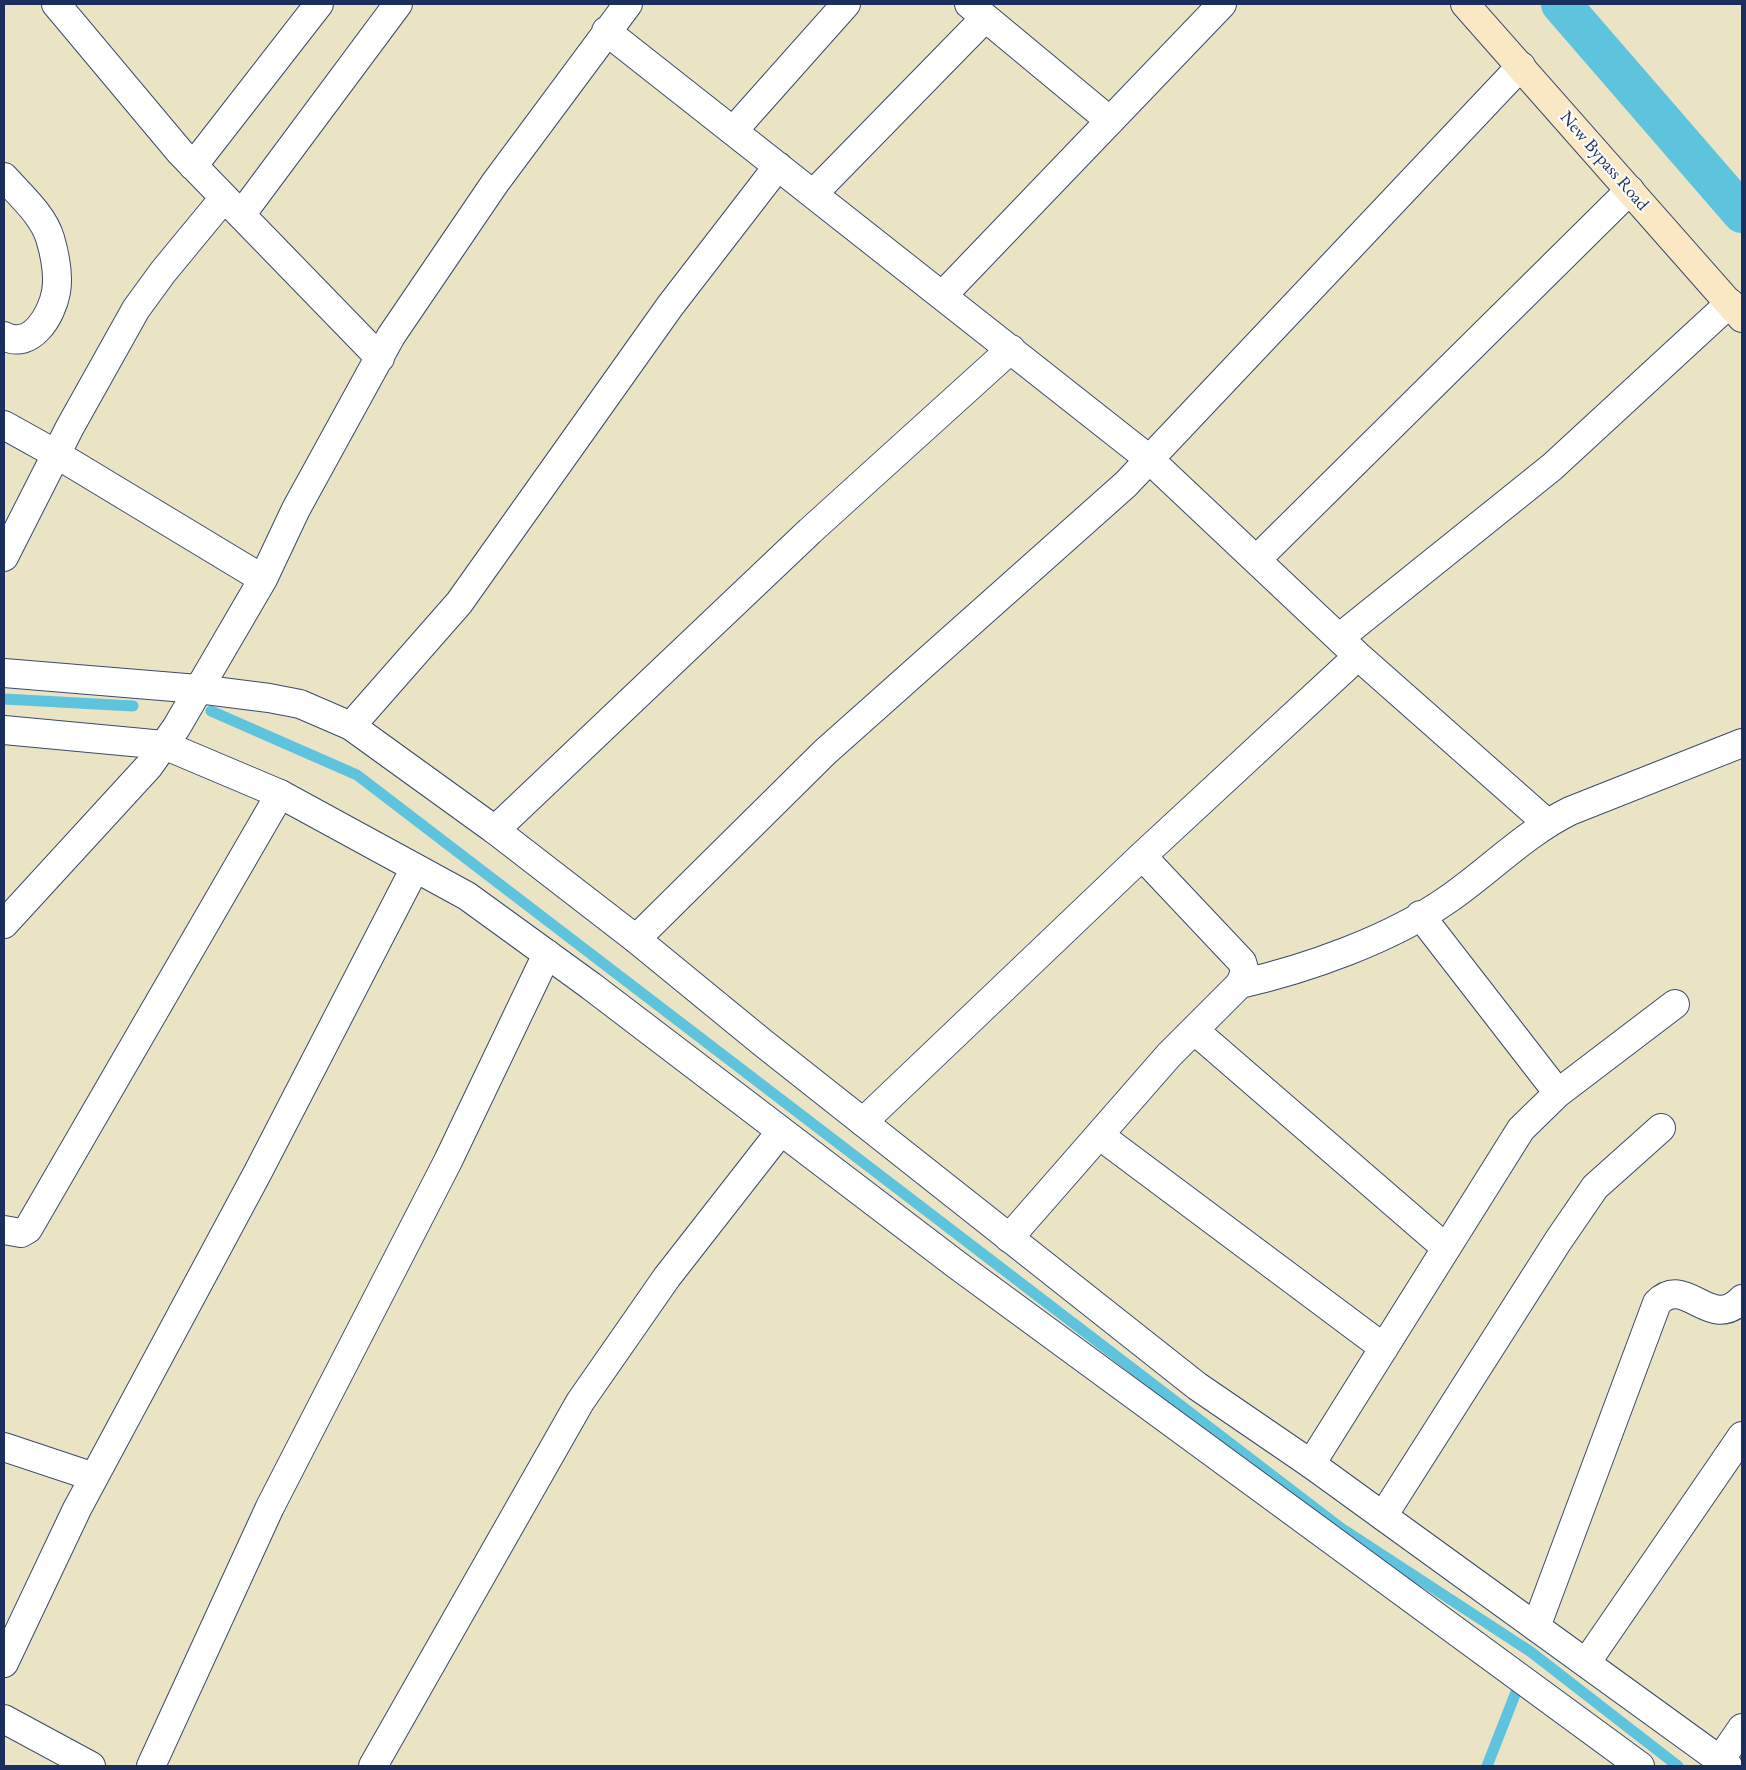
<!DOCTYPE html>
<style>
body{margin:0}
#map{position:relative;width:1746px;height:1770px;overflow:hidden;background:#eae4c5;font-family:"EB Garamond",serif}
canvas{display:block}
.frame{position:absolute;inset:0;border:5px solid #1b2f5e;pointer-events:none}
</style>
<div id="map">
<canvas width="1746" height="1770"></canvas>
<div class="frame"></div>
</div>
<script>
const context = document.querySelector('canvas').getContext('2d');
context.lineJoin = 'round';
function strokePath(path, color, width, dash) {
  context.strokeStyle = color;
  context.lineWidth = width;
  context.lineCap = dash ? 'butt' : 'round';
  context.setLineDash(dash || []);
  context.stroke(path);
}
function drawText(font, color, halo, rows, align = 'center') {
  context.font = font + ' "EB Garamond",serif';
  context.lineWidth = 4.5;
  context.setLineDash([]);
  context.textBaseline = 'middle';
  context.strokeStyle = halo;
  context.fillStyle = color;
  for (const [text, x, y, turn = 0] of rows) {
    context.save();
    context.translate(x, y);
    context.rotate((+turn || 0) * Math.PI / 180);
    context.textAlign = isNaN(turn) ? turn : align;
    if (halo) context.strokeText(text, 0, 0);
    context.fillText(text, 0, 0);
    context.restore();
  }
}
strokePath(new Path2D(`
 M4,699L133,706
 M211,711L357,775L1341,1528L1531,1652L1678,1766
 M1487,1766L1516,1692`), '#5ec3dc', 11);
strokePath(new Path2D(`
 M1561,4L1742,213`), '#5ec3dc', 40);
const minor = new Path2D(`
 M56,4L180,152L380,358
 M969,4L1110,121
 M606,31L1149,459L1358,656L1547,823
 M733,131L846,4
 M193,166L319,4
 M4,177C20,195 43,215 50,238C55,255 59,275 56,292C52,315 31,351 4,336
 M813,194L985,18
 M241,215L398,4
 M942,296L1222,4
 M4,425L56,454L263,579
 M4,557L70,427L136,309L163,272L224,198
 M1256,560L1630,190
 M1339,638L1552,467L1730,303
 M351,726L459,603L670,306L778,166
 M495,830L810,531L1011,349
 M1420,915L1558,1093
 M4,924L149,766L176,728L263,579L296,509L391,336L495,183L628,4
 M636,939L825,752L1126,484L1521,66
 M1240,984C1307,969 1391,939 1447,900C1489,871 1524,834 1570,811L1742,743
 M1194,1030L1446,1248
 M863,1122L1142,856L1358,656
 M1099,1135L1384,1348
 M4,1230L21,1233L28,1229L280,794
 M1009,1238L1169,1055L1240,984L1245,972L1242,962L1142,856
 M4,1447L94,1477
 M1311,1464L1521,1129L1558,1093L1675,1004
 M1383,1516L1558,1241L1595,1187L1661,1128
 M1536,1627L1657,1303C1686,1273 1710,1333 1742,1299
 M4,1663L77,1509L258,1172L415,868
 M1586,1663L1742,1436
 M4,1719L91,1766
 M1720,1760L1742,1728
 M151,1766L270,1507L448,1161L547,954
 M373,1766L580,1402L667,1277L781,1131`);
const tertiary = new Path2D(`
 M4,673L198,689L269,698L300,704L351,726L495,830L636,939L763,1043L1197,1386L1311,1464L1728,1766
 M4,730L164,745L280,794L467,896L591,986L957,1265L1640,1766`);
const secondary = new Path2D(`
 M1465,4L1742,318`);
strokePath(minor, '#3a4a6d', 30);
strokePath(tertiary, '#3a4a6d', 30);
strokePath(secondary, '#3a4a6d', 30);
strokePath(minor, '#fff', 28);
strokePath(tertiary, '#fff', 28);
strokePath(secondary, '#fae7c3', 28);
drawText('18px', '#1b2f5e', '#fdfcf7', [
 ["New Bypass Road",1604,161,49]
]);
</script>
